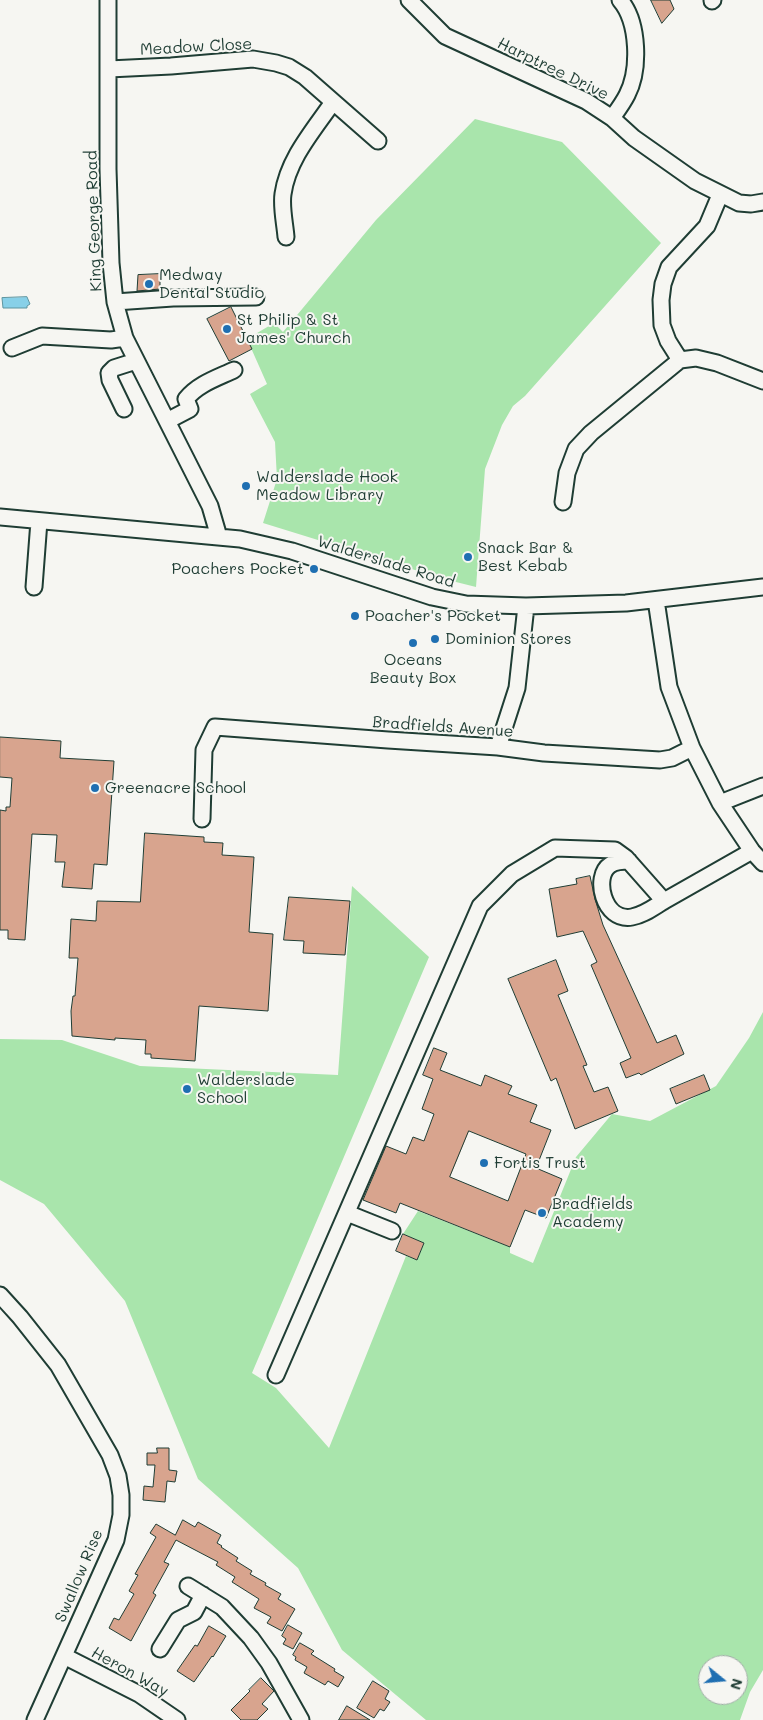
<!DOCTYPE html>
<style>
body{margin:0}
#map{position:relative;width:763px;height:1720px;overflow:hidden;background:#f6f6f2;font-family:Mali,sans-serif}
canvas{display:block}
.north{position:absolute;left:698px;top:1655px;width:50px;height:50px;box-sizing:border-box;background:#f6f6f2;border:1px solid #a0aca6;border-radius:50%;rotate:107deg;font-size:14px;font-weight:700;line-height:20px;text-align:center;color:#1f3d34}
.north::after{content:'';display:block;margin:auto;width:18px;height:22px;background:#1f6fb2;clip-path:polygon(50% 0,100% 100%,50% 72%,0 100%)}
</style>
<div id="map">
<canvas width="763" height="1720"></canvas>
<div class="north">N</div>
</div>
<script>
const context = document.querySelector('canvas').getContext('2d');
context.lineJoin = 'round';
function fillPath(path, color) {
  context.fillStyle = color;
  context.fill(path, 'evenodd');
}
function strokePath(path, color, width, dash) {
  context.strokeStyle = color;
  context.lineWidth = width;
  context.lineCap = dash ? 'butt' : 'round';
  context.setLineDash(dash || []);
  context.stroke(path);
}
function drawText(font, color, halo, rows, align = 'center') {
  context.font = font + ' Mali,sans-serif';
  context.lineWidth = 4;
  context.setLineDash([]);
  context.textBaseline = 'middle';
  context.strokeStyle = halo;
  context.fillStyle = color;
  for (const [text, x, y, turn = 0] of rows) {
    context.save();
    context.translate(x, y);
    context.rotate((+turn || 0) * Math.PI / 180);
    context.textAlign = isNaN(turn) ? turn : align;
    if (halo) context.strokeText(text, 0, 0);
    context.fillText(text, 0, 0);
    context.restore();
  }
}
fillPath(new Path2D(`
 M475,119L562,142L661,243L525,396L513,406L502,425L485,469L476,587L444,579L263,523L277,479L275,442L250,394L267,384L247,339L274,323L283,332L376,220Z
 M352,886L429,957L252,1373L276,1388L329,1448L406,1256L417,1260L424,1243L403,1234L418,1211L510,1247V1253L533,1263L576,1157L612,1114L650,1121L716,1086L749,1038L763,1012V1670L750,1692L740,1720H426L342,1650L298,1568L198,1479L125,1301L44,1204L0,1180V1039L62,1040L140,1066L338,1075ZM708,1665H738V1695H708Z`), '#a9e5ac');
const water = new Path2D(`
 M27,297L30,304L27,306V308H3L2,298Z`);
fillPath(water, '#87d0e8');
strokePath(water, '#5d95a0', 1);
const building = new Path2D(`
 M651,0H670L674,9L662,23Z
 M160,274V289L137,291L138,275Z
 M231,307L252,349L229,361L207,319Z
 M0,737L61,741L60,758L114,761L107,865L94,864L92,889L62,887L65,862H55L57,835L32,834L25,940L8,939V930H0V810L6,811V807H10L12,778L0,777Z
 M145,833L204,837V842L223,843L222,855L254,857L249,932L273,934L268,1011L199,1006L195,1061L151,1058V1054H145L146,1040L115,1038V1040L72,1036L71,1011L73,996H75L78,958H69L71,919L96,921L97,901L140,902Z
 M590,876L595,899L603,925L657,1043L676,1035L684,1054L641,1075L639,1073L626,1078L620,1063L631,1058L591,965L597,962L583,931L557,937L549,889L577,884L576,879Z
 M289,897L350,901L345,955L303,953L304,941L284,940Z
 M556,960L568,991L558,995L587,1065L583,1066L594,1092L608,1087L618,1111L575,1129L556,1078L551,1081L508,979Z
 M434,1048L447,1053L440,1070L481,1086L485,1075L512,1086L508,1094L537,1105L530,1122L551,1130L536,1168L562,1179L546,1218L525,1210L510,1247L400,1203L396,1213L363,1200L386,1146L406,1154L413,1137L424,1141L434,1114L422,1109L433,1079L423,1075ZM469,1131L526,1154L508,1201L450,1177Z
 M704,1075L710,1090L676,1104L670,1089Z
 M403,1234L424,1243L417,1260L396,1251Z
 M157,1448H169V1470L177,1471L175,1482L167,1481L165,1502L143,1500L144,1486L153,1487L155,1465H147V1453H157Z
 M183,1520L195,1527L198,1522L221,1535L217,1543L222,1546L221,1547L238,1558L236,1561L252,1571L250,1574L266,1583L265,1585L281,1594L278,1599L295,1609L282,1631L267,1623L271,1617L254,1608L259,1599L232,1582L235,1577L216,1565L218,1562L176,1540L164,1562L169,1564L153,1593L156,1595L131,1641L109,1628L114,1618L119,1620L134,1594L129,1591L138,1575L135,1574L156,1537L150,1533L156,1524L175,1535Z
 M288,1625L302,1633L293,1649L283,1644L286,1639L282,1636Z
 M209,1626L226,1636L213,1657L212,1656L194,1682L177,1671L195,1645L197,1646Z
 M300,1643L314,1651L311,1654L335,1669L334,1671L344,1677L338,1687L328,1681L325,1685L304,1673L307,1667L295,1660L296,1657L293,1655Z
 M261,1678L274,1691L262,1704L268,1709L257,1720H241L231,1710L250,1691L249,1690Z
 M373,1681L389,1691L385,1699L390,1702L384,1711L380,1709L374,1718L357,1708Z
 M347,1706L370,1720H339Z`);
fillPath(building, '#d8a48e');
strokePath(building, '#1f3d34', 1);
const minor = new Path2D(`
 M108,0V169L111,263L115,302L125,338L210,506L219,537
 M409,0L445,36L586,101L612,118L634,138L695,181L739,203L751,204L763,202
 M712,1L713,0
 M109,69L171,66L253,59L276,63L289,67L305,77L378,141
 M612,118C617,111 623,103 627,95C640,70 639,22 620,0
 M286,237C285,224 281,207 283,194C288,159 313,131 333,102
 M115,302L173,298L256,297
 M12,348L42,336L111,340L125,338
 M680,360L668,341L662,325L661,300L663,284L669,267L707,226L720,195
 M124,409L110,380L109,373L114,368L136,361
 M167,421L190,409L186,399C198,384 217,378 234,370
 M563,502L567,473L576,449L591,433L680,360L696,358L717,363L763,381
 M0,517L240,539L292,551L432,597L466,604L526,606L626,603L763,587
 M34,587L39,521
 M656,600L669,687L692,748L720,803L752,851L763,863
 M498,747L517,688L526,606
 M720,803L763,786
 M202,819L204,750L215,727L388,740L498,747L544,753L660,760L672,758L692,748
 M629,861C622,861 616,861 610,865C593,876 603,922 632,917C644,915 654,907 664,901
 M347,1213L392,1231
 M0,1295L20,1317L58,1365L110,1455L118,1476L121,1495V1515L116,1540L35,1720
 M276,1375L480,906L512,874L555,848L615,850L626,858L664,901L752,851
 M188,1586L222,1607L251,1638L269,1663L301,1720
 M160,1649L178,1620L194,1612L203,1595
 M64,1656L139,1694L177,1720`);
strokePath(minor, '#1f3d34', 19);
strokePath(minor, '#f6f6f2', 15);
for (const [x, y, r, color] of [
 [149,284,5,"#1f6fb2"],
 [227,329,5,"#1f6fb2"],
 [246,486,5,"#1f6fb2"],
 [468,557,5,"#1f6fb2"],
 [314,569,5,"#1f6fb2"],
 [355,616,5,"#1f6fb2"],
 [435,639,5,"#1f6fb2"],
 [413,643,5,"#1f6fb2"],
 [95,788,5,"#1f6fb2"],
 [187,1089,5,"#1f6fb2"],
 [484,1163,5,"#1f6fb2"],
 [542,1213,5,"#1f6fb2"]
]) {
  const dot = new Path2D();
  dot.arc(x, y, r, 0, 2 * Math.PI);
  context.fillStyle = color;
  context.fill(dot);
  strokePath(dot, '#f6f6f2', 2);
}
drawText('16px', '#1f3d34', '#f6f6f2', [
 ["Meadow Close",196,47,-3],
 ["Harptree Drive",553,69,26],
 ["King George Road",94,221,-92],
 ["Walderslade Road",386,562,17],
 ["Bradfields Avenue",443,727,4],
 ["Swallow Rise",79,1576,-67],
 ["Heron Way",130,1672,29]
]);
drawText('16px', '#1f3d34', '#f6f6f2', [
 ["Medway",159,275],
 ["Dental Studio",159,293],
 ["St Philip & St",237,320],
 ["James' Church",237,338],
 ["Walderslade Hook",256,477],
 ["Meadow Library",256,495],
 ["Snack Bar &",478,548],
 ["Best Kebab",478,566],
 ["Poachers Pocket",304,569,"right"],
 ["Poacher's Pocket",365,616],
 ["Dominion Stores",445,639],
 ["Oceans",413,660,"center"],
 ["Beauty Box",413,678,"center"],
 ["Greenacre School",105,788],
 ["Walderslade",197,1080],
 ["School",197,1098],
 ["Fortis Trust",494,1163],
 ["Bradfields",552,1204],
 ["Academy",552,1222]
], 'left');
</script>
